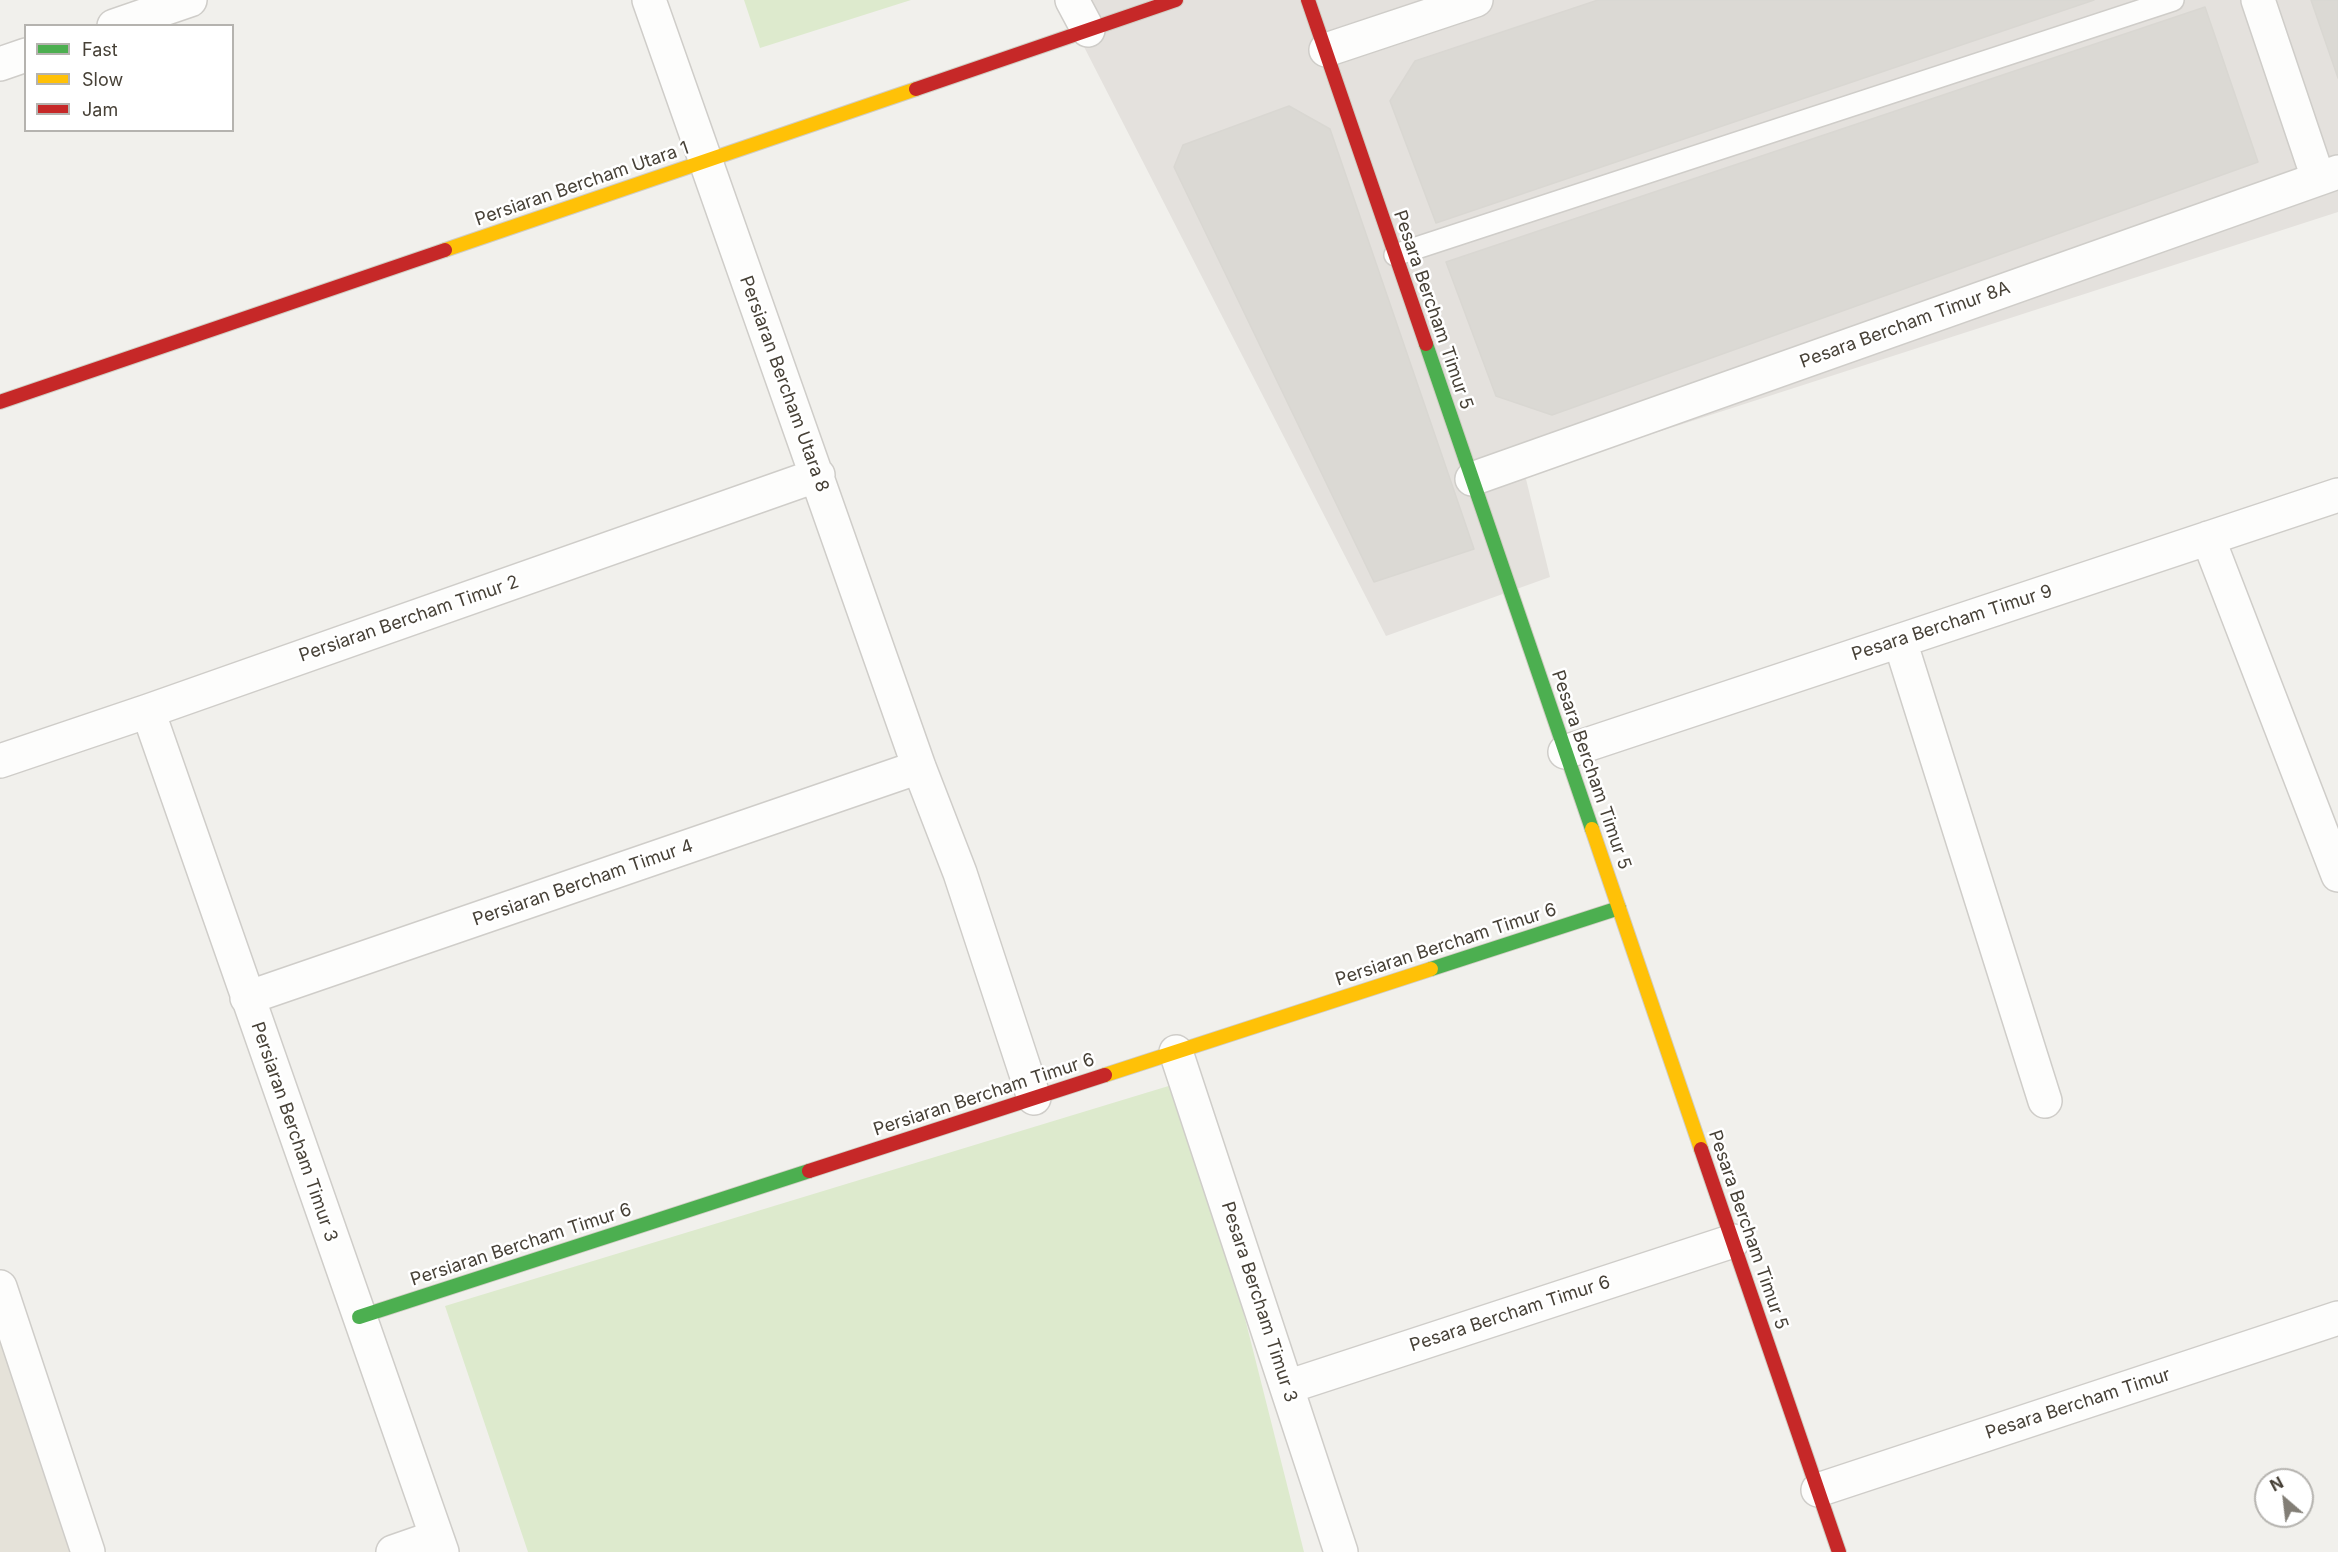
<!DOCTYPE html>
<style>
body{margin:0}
#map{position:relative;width:2338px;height:1552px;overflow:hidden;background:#f1f0ec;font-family:Inter,sans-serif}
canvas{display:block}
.legend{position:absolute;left:24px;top:24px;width:210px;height:108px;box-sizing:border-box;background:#fff;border:2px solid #b5b3af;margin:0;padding:8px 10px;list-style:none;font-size:18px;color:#474137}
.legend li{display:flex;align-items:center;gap:12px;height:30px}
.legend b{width:30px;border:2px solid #b5b3af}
.north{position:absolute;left:2254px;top:1468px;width:60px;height:60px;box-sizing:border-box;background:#fff;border:2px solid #b5b3af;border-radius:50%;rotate:332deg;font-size:16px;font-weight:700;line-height:24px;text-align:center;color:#474137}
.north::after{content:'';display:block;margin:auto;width:21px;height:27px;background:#827e76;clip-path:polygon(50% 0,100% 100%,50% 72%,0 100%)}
</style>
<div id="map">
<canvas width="2338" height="1552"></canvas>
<ul class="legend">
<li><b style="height:8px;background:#4caf50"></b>Fast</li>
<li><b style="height:8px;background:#ffc107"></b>Slow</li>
<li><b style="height:8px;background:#c62828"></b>Jam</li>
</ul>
<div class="north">N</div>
</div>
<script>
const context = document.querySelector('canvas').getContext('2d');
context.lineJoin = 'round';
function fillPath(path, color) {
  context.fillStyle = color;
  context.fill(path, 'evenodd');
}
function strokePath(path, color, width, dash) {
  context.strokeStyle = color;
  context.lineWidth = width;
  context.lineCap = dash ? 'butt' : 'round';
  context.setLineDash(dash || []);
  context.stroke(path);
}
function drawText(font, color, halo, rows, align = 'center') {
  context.font = font + ' Inter,sans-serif';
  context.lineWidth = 5;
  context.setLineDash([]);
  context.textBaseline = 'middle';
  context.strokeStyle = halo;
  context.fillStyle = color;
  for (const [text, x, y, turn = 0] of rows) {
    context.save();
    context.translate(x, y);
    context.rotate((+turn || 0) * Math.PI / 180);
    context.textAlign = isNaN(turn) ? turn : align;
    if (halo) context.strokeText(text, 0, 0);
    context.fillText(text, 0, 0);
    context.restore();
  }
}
fillPath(new Path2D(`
 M0,1286L88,1552H0Z`), '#e5e2d9');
fillPath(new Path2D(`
 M1060,0H2338V212L1525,475L1550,577L1386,636Z`), '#e4e1dd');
fillPath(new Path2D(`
 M744,0H911L760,48Z
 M1185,1081L1304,1552H528L445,1306Z`), '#ddeacd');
const building = new Path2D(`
 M1598,0H2094L1436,223L1390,101L1415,61Z
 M2311,0H2338V78Z
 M2205,7L2258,162L1552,415L1496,396L1446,262Z
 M1289,106L1330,129L1474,549L1374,582L1174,167L1183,145Z`);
fillPath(building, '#dbd9d4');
strokePath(building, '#d9d7d2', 1.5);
const lane = new Path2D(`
 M1395,255L2173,0`);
const street = new Path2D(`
 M649,0L919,767L960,873L1034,1098
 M1072,0L1088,30
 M2258,0L2318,178
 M114,26L190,0
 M1326,50L1476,0
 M0,64L26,55
 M1472,479L2338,172
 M2208,538L2338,875
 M1900,641L2045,1101
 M148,711L442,1552
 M1565,752L2338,495
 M0,761L148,711L818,475
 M247,998L919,767
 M1176,1052L1341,1552
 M0,1287L88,1552
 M1287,1387L1733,1241
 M1818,1490L2338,1318
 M393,1552L436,1537`);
const fast = new Path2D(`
 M1426,344L1592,829
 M1431,969L1619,908
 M359,1317L809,1171`);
const slow = new Path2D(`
 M445,250L916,89
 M1592,829L1701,1149
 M1105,1075L1431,969`);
const jam = new Path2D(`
 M1308,0L1426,344
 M916,89L1176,0
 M0,402L445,250
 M1701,1149L1839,1552
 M809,1171L1105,1075`);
strokePath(lane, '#cfcdc9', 24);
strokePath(street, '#cfcdc9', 36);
strokePath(fast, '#d0cdc3', 16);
strokePath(slow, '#d0cdc3', 16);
strokePath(jam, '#d0cdc3', 16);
strokePath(lane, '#fdfdfc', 21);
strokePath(street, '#fdfdfc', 33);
strokePath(fast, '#4caf50', 14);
strokePath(slow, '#ffc107', 14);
strokePath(jam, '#c62828', 14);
drawText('18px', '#474137', '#fff', [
 ["Persiaran Bercham Utara 1",582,184,-19],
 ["Pesara Bercham Timur 5",1433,310,71],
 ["Pesara Bercham Timur 8A",1905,325,-20],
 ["Persiaran Bercham Utara 8",784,384,70],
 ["Persiaran Bercham Timur 2",409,619,-19],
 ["Pesara Bercham Timur 9",1952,623,-18],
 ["Pesara Bercham Timur 5",1591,770,71],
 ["Persiaran Bercham Timur 4",583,883,-19],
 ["Persiaran Bercham Timur 6",1446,945,-18],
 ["Persiaran Bercham Timur 6",984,1095,-18],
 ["Persiaran Bercham Timur 3",294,1132,71],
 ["Pesara Bercham Timur 5",1748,1230,71],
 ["Persiaran Bercham Timur 6",521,1245,-18],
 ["Pesara Bercham Timur 3",1259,1302,72],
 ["Pesara Bercham Timur 6",1510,1314,-18],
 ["Pesara Bercham Timur",2078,1404,-18]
]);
</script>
